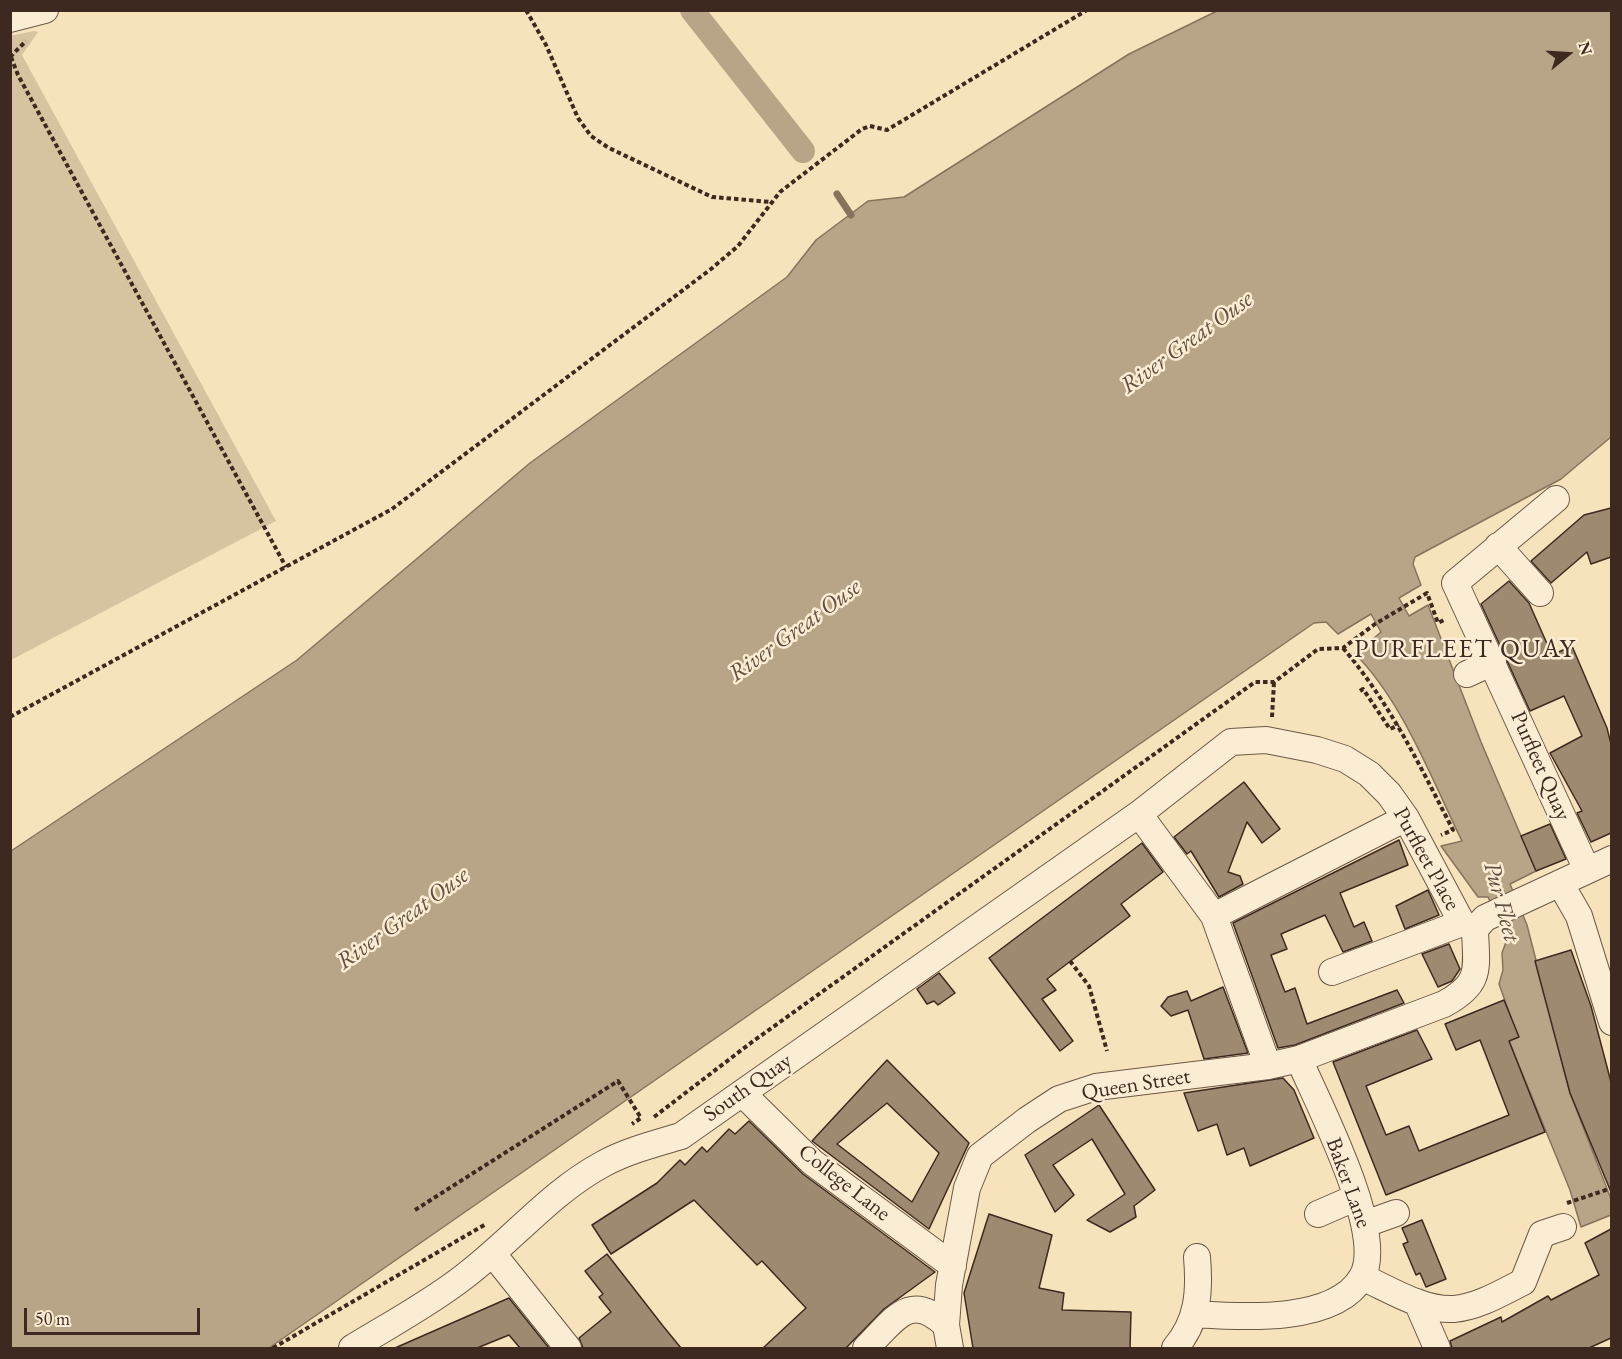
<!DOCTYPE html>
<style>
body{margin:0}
#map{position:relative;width:1622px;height:1359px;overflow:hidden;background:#f7e3bb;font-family:"EB Garamond",serif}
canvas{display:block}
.frame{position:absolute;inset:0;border:12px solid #3e2920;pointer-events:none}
.north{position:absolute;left:1538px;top:24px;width:60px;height:60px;-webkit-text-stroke:4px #faedd3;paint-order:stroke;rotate:72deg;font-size:16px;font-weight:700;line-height:24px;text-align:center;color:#3e2920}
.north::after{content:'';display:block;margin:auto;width:21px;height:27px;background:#3e2920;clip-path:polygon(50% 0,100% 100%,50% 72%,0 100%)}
.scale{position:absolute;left:24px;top:1308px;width:176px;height:27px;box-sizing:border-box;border:3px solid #3e2920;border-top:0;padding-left:8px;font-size:18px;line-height:21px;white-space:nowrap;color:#3e2920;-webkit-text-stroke:4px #faedd3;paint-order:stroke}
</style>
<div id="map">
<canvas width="1622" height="1359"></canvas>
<div class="frame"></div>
<div class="north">N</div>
<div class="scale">50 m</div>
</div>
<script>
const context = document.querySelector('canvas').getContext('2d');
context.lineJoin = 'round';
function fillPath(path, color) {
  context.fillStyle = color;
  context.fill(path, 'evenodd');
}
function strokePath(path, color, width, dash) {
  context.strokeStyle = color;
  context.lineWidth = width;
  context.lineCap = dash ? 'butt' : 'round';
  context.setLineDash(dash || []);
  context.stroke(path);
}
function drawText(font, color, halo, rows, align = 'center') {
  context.font = font + ' "EB Garamond",serif';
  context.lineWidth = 5;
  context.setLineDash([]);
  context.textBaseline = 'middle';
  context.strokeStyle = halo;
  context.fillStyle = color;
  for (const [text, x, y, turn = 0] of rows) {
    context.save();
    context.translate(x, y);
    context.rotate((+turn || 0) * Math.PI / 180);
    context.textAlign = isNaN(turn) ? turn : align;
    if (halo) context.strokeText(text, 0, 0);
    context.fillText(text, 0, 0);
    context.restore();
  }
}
fillPath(new Path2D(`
 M34,31L38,32L22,55L276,521L11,660L10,36Z`), '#d8c3a1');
const water = new Path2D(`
 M1217,11H1611V437L1561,479L1415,557L1413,564L1421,585L1399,598L1409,616L1428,605L1481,742L1536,871L1510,884L1527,925L1570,1093L1611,1199V1215L1581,1227L1570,1190L1509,1041L1518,1037L1499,984L1503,970L1502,953L1507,939L1488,897H1478L1441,846L1462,841C1433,782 1402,700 1355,654L1381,632L1371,614L1338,634L1326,622L1314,623L269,1348H11V851L297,660L530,463L787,277L816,240L868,201L904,197L1129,54Z`);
fillPath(water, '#b8a486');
strokePath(water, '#87735d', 1.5);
strokePath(new Path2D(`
 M837,194L851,215`), '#87735d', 7);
strokePath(new Path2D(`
 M692,10L803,151`), '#b8a486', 24);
const building = new Path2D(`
 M1611,508V557L1591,564L1587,552L1551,583L1531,561L1584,515Z
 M1509,581L1529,603L1552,655L1572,646L1607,728L1611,744V833L1591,842L1577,813L1582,811L1550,753L1582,736L1564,696L1530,711L1481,604Z
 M1244,782L1280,829L1262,843L1247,822L1228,872L1240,876L1243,884L1219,897L1191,851L1187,854L1174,837Z
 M1550,824L1566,859L1536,871L1521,836Z
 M1399,840L1408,865L1340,893L1354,927L1364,922L1372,941L1343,952L1325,915L1281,934L1287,949L1271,955L1285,992L1295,988L1307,1024L1397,990L1404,1003L1295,1045L1278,1048L1233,923Z
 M1142,843L1163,872L1121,904L1130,916L1047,979L1056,990L1042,999L1073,1041L1060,1051L989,958Z
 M1428,890L1439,915L1405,929L1396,906Z
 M1449,944L1460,969L1452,981L1438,987L1422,954Z
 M1571,950L1591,1006L1611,1082V1192L1570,1093L1535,961Z
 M939,973L955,993L938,1005L934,1001L927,1004L917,989Z
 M1223,987L1248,1053L1204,1059L1188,1010L1171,1016L1161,1006L1168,997L1187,991L1191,1001Z
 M1504,1000L1519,1037L1509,1041L1545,1132L1386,1195L1333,1062L1417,1030L1432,1059L1366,1086L1386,1135L1409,1126L1419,1151L1509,1115L1480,1040L1456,1050L1445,1024Z
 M887,1060L969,1143L929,1229L812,1141ZM887,1103L939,1153L912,1202L837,1144Z
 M1283,1078L1294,1090L1314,1138L1250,1166L1244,1148L1227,1155L1217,1124L1198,1131L1184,1093Z
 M1099,1105L1155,1190L1134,1206L1136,1217L1110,1232L1087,1220L1125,1194L1092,1139L1053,1165L1074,1195L1055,1212L1025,1155Z
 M749,1121L803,1174L935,1272L884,1309L846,1348H763L806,1308L762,1261L757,1265L694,1200L611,1254L592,1225L657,1183L680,1160L685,1165L702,1147L707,1152L729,1129L735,1134Z
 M989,1214L1052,1235L1039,1288L1064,1293L1062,1310L1131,1312L1130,1348H973L964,1293Z
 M1422,1220L1446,1279L1426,1287L1420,1273L1416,1275L1403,1244L1408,1242L1402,1228Z
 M1611,1229V1338L1589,1348H1452L1450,1341L1501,1317L1502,1322L1548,1296L1551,1300L1599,1275L1585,1243Z
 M607,1254L663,1326L681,1348H583L579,1338L611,1312L599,1297L603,1294L585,1271Z
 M509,1298L549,1348H520L509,1335L477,1348H395Z`);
fillPath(building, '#9e8a71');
strokePath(building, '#3e2920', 1.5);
const minor = new Path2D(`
 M10,19L45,10
 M1556,499L1455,583L1587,870
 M1498,546L1540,593
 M1467,674L1493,662
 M1139,814L1214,916L1268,1066
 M1560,883L1579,916L1612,1022
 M1214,916L1406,818
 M1475,929L1485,918L1612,859
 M1332,972L1462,923
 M742,1093L812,1162L953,1266
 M1318,1214L1357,1197
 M1365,1224L1396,1213
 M493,1254L568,1348
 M1362,1277C1389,1289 1423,1311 1454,1309C1478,1307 1501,1293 1523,1282L1542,1234L1563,1227
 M1417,1302L1437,1348
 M1195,1314C1241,1317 1335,1324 1362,1277C1387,1234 1318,1104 1299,1059
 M352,1348C388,1326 427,1305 461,1279C510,1243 549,1193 603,1164C627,1151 654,1144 681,1136L1139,814L1231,742L1266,740L1317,750L1345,759L1369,774L1389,794L1406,818L1462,923L1475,929
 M866,1348C894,1321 909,1290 946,1325
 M950,1348L946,1325L949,1285L967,1188L980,1156L1027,1120L1059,1099L1096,1087L1268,1066L1299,1059L1444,1004C1483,983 1476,968 1475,929
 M1175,1348C1198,1321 1200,1292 1197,1257`);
strokePath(minor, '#6c5847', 28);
strokePath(new Path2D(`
 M526,10L546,45L578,118L591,136L609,148L712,197L771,202
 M10,57L26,41
 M11,57L18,75L286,567
 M1343,648C1390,703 1420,766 1453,830L1441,835
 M1360,691L1363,689L1390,729L1399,725
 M10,717L392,509L711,269L738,246L780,192L862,129L870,126L887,130L1087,10
 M1272,717L1274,682
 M1070,961L1089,986L1107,1051
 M654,1117L752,1042L1255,682H1274L1318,649L1343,648L1375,624L1427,593L1438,623L1446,619
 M1567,1203L1612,1188
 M415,1210L618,1081L641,1118L632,1124
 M273,1348L486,1224`), '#3e2920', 4, [4.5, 3]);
strokePath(minor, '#faedd3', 26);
drawText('22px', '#3e2920', '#faedd3', [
 ["Purfleet Quay",1540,766,66],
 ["Purfleet Place",1426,859,61],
 ["Queen Street",1136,1085,-9],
 ["South Quay",748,1088,-35],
 ["College Lane",844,1183,38],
 ["Baker Lane",1348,1183,70]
]);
drawText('italic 24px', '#634e3f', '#faedd3', [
 ["River Great Ouse",1187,343,-36],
 ["River Great Ouse",795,631,-36],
 ["Pur Fleet",1501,902,75],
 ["River Great Ouse",403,919,-36]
]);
context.letterSpacing = '1.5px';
drawText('26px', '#3e2920', '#faedd3', [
 ["PURFLEET QUAY",1465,650]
]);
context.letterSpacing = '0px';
</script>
